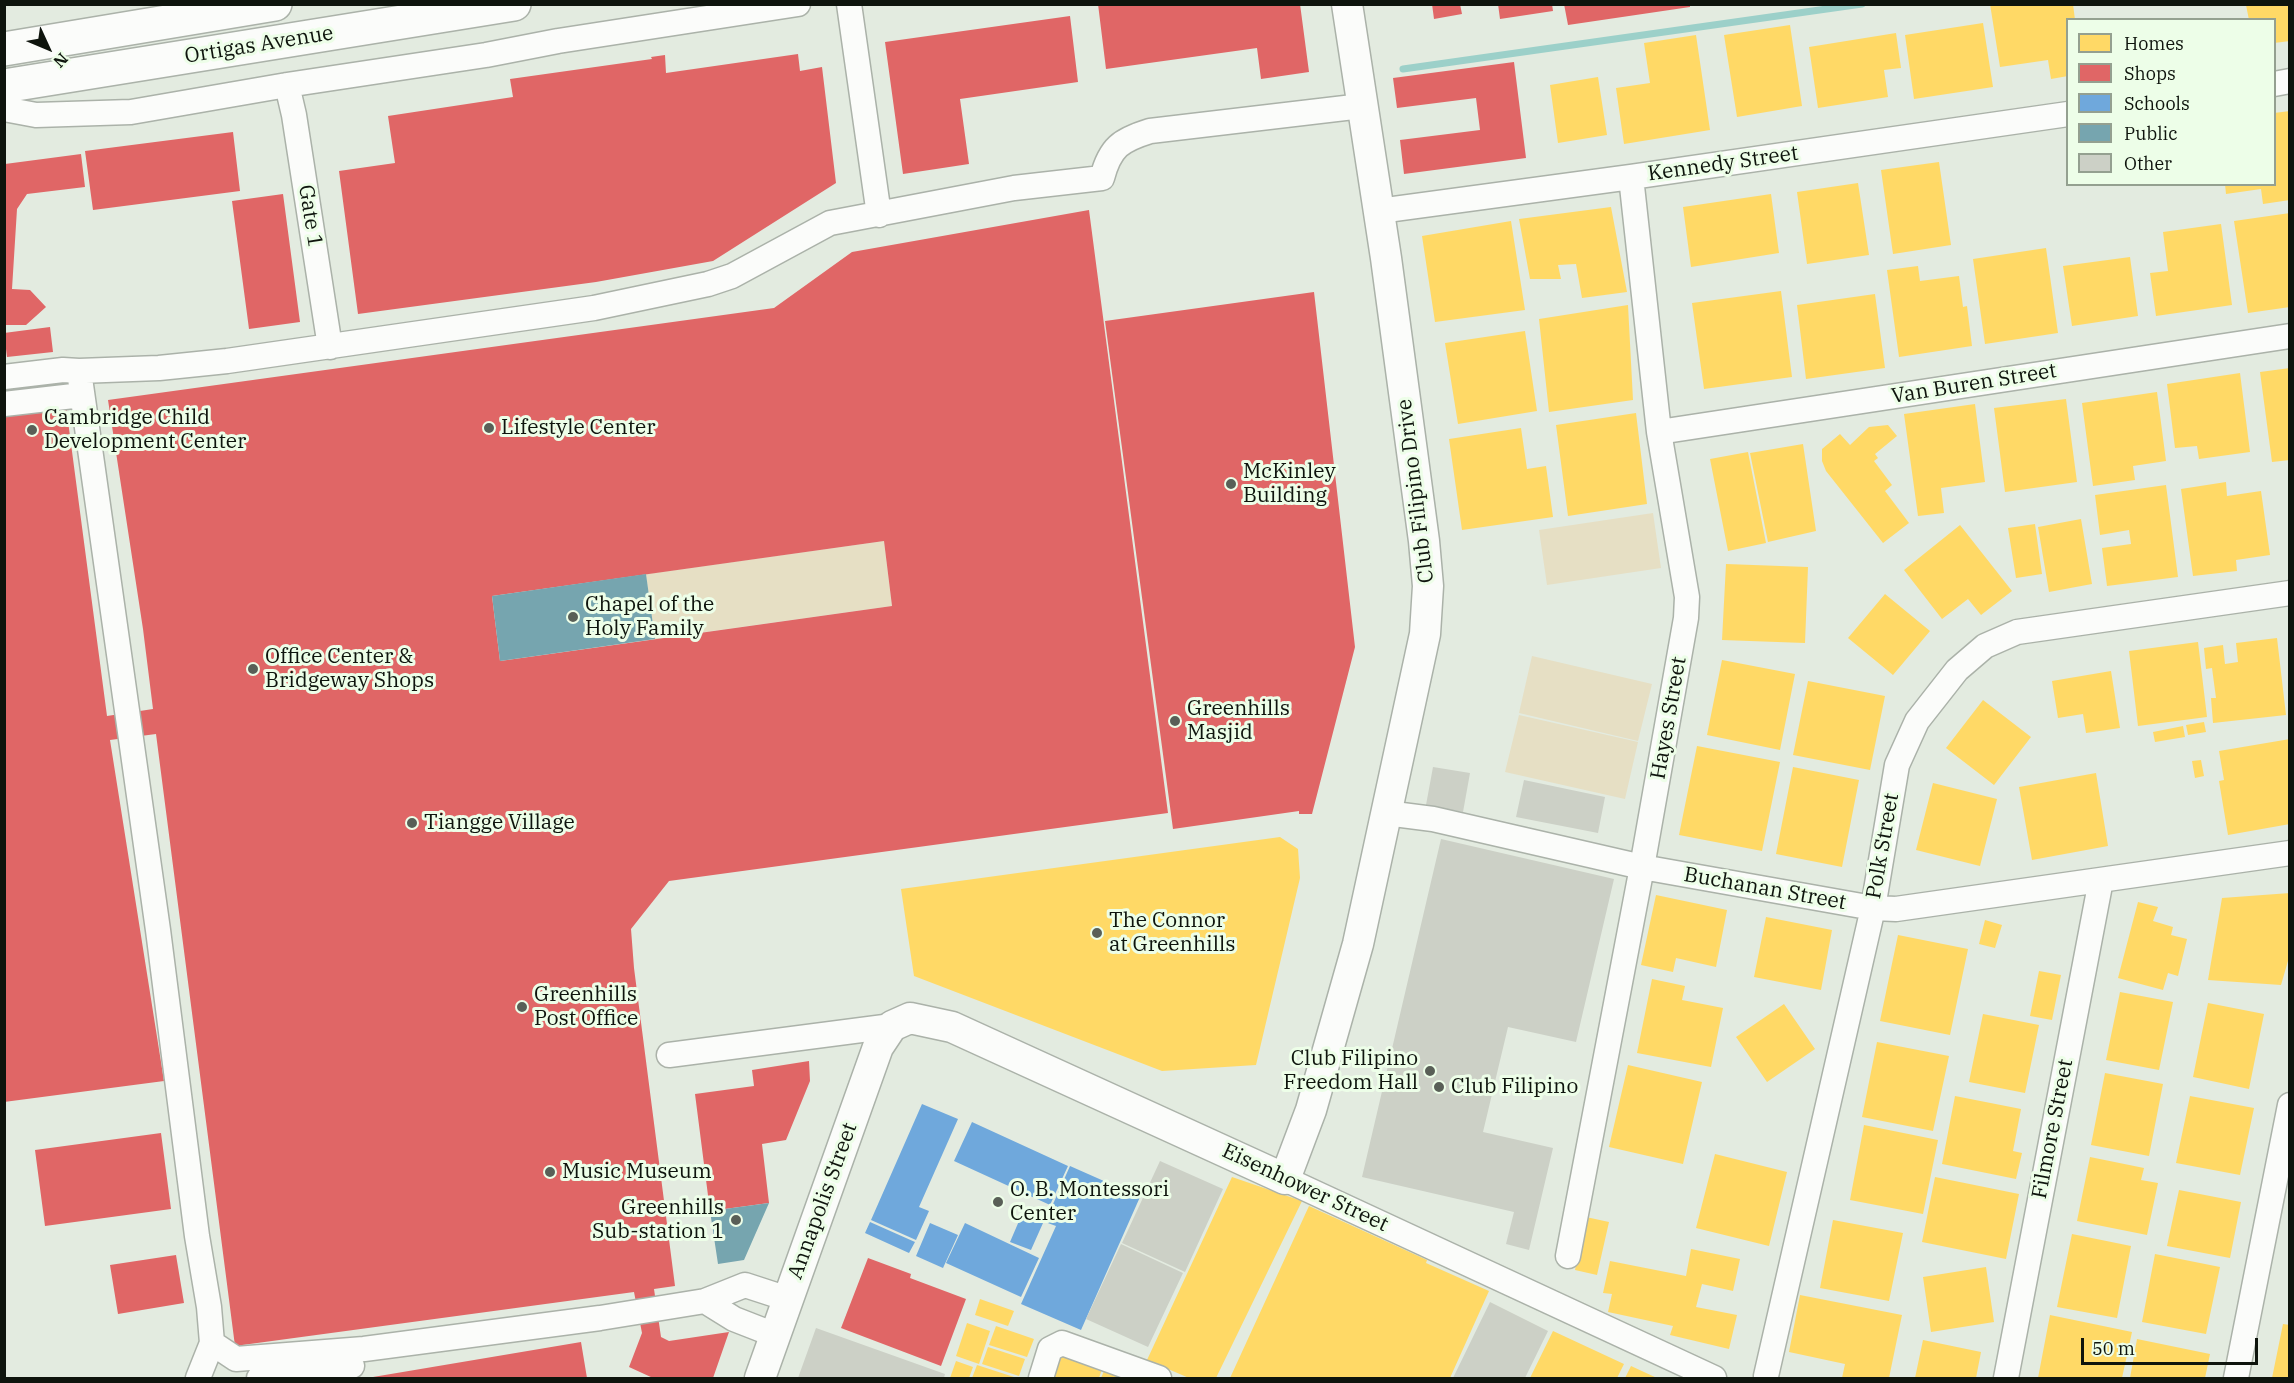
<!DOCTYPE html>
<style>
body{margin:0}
#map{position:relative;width:2294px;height:1383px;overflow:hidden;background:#e3ebe0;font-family:"IBM Plex Serif",serif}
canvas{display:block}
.frame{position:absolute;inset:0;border:6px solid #0e140d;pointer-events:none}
.legend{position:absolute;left:2066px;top:18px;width:210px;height:168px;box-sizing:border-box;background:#edfee8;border:2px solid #94a090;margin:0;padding:8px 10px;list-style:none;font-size:18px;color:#0e140d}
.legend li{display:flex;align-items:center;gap:12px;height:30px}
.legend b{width:30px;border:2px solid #94a090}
.north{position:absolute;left:18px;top:18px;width:60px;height:60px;-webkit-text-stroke:4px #edfee8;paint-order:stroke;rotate:134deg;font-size:16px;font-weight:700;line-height:24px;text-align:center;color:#0e140d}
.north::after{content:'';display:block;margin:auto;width:21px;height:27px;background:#0e140d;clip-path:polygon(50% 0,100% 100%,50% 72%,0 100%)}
.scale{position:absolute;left:2081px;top:1338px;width:177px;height:27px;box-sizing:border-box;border:3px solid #0e140d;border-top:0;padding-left:8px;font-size:18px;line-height:21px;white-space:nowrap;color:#0e140d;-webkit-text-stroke:4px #edfee8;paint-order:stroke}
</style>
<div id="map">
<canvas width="2294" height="1383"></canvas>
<div class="frame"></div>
<ul class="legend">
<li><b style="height:16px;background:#ffd966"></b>Homes</li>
<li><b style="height:16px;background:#e06666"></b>Shops</li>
<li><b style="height:16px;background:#6fa8dc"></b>Schools</li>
<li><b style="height:16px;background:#76a5af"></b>Public</li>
<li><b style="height:16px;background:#ccd0c6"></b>Other</li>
</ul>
<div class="north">N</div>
<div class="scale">50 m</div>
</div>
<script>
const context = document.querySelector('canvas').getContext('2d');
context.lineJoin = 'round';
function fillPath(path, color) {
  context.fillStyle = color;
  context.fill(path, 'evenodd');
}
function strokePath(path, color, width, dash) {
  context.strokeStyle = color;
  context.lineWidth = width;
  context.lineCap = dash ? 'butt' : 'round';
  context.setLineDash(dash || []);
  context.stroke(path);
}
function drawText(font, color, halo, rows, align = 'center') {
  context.font = font + ' "IBM Plex Serif",serif';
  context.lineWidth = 6;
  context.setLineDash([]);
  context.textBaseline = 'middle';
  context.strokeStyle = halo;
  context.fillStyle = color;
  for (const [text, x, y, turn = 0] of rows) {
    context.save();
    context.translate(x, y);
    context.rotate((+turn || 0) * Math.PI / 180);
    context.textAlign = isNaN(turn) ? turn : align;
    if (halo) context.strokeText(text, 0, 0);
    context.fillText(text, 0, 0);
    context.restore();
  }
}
fillPath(new Path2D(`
 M1653,513L1661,568L1547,585L1539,530Z
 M884,541L892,606L655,639L646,574Z
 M1532,656L1652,684L1638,741L1519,713Z
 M1519,715L1638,742L1625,799L1505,772Z`), '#e6dfc4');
fillPath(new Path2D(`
 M1990,4H2073L2075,20H2068V76L2051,79L2048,60L2000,67Z
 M2246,5H2290V41L2274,43V20H2249Z
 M1983,23L1993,87L1914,99L1905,35Z
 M1790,25L1802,106L1737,117L1724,35Z
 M1896,33L1901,68L1884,70L1888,97L1818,108L1809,47Z
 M1696,35L1710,130L1624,144L1616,88L1650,83L1644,43Z
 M1598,77L1607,135L1558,143L1550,85Z
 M2290,111V200L2263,204L2261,189L2226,194L2225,184H2274V113Z
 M1939,162L1951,245L1893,254L1881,170Z
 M1858,183L1869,255L1807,264L1797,192Z
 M1771,194L1779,253L1691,267L1683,207Z
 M1611,207L1627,292L1582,298L1576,264L1558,265L1561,279H1530L1519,219Z
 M2290,213V307L2248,313L2234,221Z
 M1511,221L1525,310L1435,322L1422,236Z
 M2221,224L2232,305L2156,316L2150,273L2168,271L2163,232Z
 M2046,248L2058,333L1985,344L1973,259Z
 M2130,257L2138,316L2072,326L2063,266Z
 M1918,266L1920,281L1959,276L1963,307L1967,306L1972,346L1899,357L1887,270Z
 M1781,291L1792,377L1704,389L1692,303Z
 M1875,294L1885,368L1806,379L1797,305Z
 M1628,305L1633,400L1549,412L1539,319Z
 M1525,331L1537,411L1458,424L1445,343Z
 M2290,368V460L2272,462L2260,372Z
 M2240,373L2250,452L2199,459L2197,446L2175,448L2167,384Z
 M2157,392L2166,461L2133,466L2135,480L2093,486L2082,403Z
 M2066,399L2077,482L2005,492L1994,408Z
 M1975,404L1985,482L1941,488L1944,513L1918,516L1904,414Z
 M1636,413L1647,504L1568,516L1556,425Z
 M1888,425L1897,436L1875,454L1878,458L1874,461L1892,485L1885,491L1909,523L1883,543L1826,471L1822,461V449L1840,434L1850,445L1869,427Z
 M1521,428L1527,469L1546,466L1553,517L1462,530L1449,439Z
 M1803,444L1816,531L1768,542L1750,453Z
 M1748,452L1766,543L1728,551L1710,459Z
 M2226,482L2227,496L2261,491L2270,555L2236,560L2237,571L2193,576L2181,489Z
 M2166,485L2178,577L2107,586L2102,548L2131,544L2129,530L2100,535L2095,495Z
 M2081,519L2092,584L2049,592L2038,527Z
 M2035,524L2042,574L2016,578L2008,528Z
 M1960,525L2012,591L1981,615L1968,599L1942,619L1904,570Z
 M1726,564L1808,567L1805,643L1722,640Z
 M1885,594L1930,631L1893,675L1848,638Z
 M2277,638L2286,715L2213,723L2211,698H2216L2212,668L2206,669L2204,648L2223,645L2225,664L2238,662L2236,643Z
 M2198,642L2207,717L2138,726L2129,651Z
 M1722,660L1795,674L1780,750L1707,735Z
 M2111,671L2120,728L2086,733L2083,714L2058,718L2052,681Z
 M1808,681L1885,696L1870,770L1793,755Z
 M1983,700L2031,737L1994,785L1946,748Z
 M2204,722L2206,732L2188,735L2186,725Z
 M2183,726L2185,737L2155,742L2153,732Z
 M2290,739V824L2228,835L2219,781L2224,780L2219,751Z
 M1697,746L1780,762L1762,851L1679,835Z
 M2201,760L2204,776L2195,778L2192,761Z
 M1793,767L1859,780L1842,867L1776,854Z
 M2096,773L2108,846L2032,860L2019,787Z
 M1933,783L1997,799L1980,866L1916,850Z
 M1280,837L1298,849L1300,878L1256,1065L1162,1071L914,976L901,889Z
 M2290,893V954L2281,985L2208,980L2222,898Z
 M1656,895L1727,910L1716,967L1676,958L1673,972L1641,965Z
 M2138,902L2158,907L2153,921L2173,927L2171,935L2187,939L2178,976L2168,973L2163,990L2118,978Z
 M1766,917L1832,930L1821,990L1754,977Z
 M1985,920L2002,925L1995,948L1979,944Z
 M1898,935L1968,949L1950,1035L1880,1021Z
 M2039,971L2061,975L2052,1020L2030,1016Z
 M1652,979L1685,986L1682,1000L1723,1008L1711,1067L1637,1053Z
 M2120,992L2173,1002L2159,1070L2106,1060Z
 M2208,1003L2264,1014L2249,1089L2193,1077Z
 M1784,1004L1815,1049L1767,1082L1736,1037Z
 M1983,1014L2039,1025L2025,1093L1969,1082Z
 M1877,1042L1949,1056L1933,1131L1862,1117Z
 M1628,1065L1702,1082L1683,1164L1609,1147Z
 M2105,1073L2163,1084L2149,1156L2091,1145Z
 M1955,1096L2021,1109L2013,1151L2022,1153L2016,1179L1942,1164Z
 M2190,1096L2254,1108L2240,1175L2176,1163Z
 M1864,1125L1938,1140L1923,1214L1850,1200Z
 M1715,1154L1787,1172L1769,1246L1696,1228Z
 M2090,1157L2144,1168L2141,1180L2158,1183L2147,1235L2077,1221Z
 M1232,1177L1302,1201L1216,1378H1189L1147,1360Z
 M1935,1177L2019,1194L2006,1259L1922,1242Z
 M2179,1190L2241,1202L2230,1258L2167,1246Z
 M1309,1206L1427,1260L1426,1263L1489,1291L1450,1378H1230Z
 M1586,1217L1609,1222L1597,1275L1575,1270Z
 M1833,1220L1903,1233L1889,1301L1820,1288Z
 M2072,1234L2131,1246L2117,1318L2057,1307Z
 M1691,1249L1740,1259L1733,1291L1702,1284L1696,1307L1737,1315L1729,1349L1670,1335L1673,1326L1608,1312L1612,1294L1603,1293L1610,1261L1686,1276Z
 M2155,1254L2220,1267L2206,1334L2142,1322Z
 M1986,1267L1994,1322L1931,1332L1923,1277Z
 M1800,1295L1902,1315L1889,1378H1842L1845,1364L1789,1352Z
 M980,1299L1014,1311L1008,1326L975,1315Z
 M2050,1315L2132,1332L2122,1378H2038Z
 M967,1323L990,1331L979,1364L956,1356Z
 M2283,1324L2290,1325V1378H2272Z
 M996,1326L1034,1339L1027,1357L989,1345Z
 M1553,1331L1624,1364L1617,1378H1530Z
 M2137,1339L2210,1354L2205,1378H2130Z
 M1923,1340L1981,1352L1976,1378H1915Z
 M988,1347L1025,1359L1019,1376L982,1364Z
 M1061,1347L1104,1363L1099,1378H1050Z
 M956,1361L973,1367L969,1378H950Z
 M1107,1364L1142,1378H1101Z
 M977,1365L1017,1378H972Z
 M1631,1366L1657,1378H1625Z`), '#ffd966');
fillPath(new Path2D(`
 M1098,4H1300L1309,72L1261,79L1257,48L1106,69Z
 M1432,4H1460L1462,14L1434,19Z
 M1498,4H1552L1553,11L1500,19Z
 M1564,4H1690V7L1568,25Z
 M1070,16L1078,82L960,99L969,164L903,174L885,42Z
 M798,54L800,71L822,67L836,183L713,261L596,282L358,314L339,171L395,163L388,116L513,97L510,79L652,59L651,57L665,55L666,73Z
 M1514,62L1526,158L1404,174L1400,140L1480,130L1476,98L1397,108L1393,78Z
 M233,132L240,191L93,210L85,151Z
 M81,154L85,187L27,194L17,209L12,289L30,290L46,307L26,325H5V164Z
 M283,194L300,322L249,329L232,201Z
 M1089,210L1168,813L669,881L631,929L634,968L675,1286L654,1289L661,1337L669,1341L729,1332L713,1378H653L629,1367L642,1333L634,1292L235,1346L156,734L110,740L164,1081L4,1102V415L66,406L107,716L153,709L143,629L108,400L774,308L852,252ZM884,541L892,606L500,661L492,596Z
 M1314,292L1355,647L1312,814H1299V811L1173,829L1105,321Z
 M50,327L53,352L7,357L4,333Z
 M809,1061L810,1081L786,1140L762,1144L769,1203L710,1211L695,1094L754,1086L752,1070Z
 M161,1133L171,1209L45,1226L35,1150Z
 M176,1255L184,1303L118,1314L110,1265Z
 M868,1258L911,1274L910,1278L966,1299L941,1366L841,1328Z
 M581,1342L587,1378H373V1377Z`), '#e06666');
fillPath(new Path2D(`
 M922,1104L958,1119L919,1207L929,1211L916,1240L871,1220Z
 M972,1122L1068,1166L1050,1205L954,1161Z
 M1070,1166L1140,1197L1081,1330L1021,1304L1056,1226L1045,1222Z
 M1022,1214L1043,1223L1031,1250L1010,1242Z
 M870,1222L915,1242L909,1253L865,1233Z
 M930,1223L958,1235L943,1268L916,1256Z
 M965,1223L1039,1258L1021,1297L946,1263Z`), '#6fa8dc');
fillPath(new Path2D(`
 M646,574L655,639L500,661L492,596Z
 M769,1203L744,1260L718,1264L710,1211Z`), '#76a5af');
strokePath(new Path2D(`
 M1403,69L1862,4`), '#9cd0c9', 7);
fillPath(new Path2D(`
 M1433,767L1470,773L1463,812L1426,805Z
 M1524,780L1605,797L1598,833L1516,817Z
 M1441,839L1614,879L1576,1042L1508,1027L1483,1132L1553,1148L1529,1250L1506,1244L1514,1212L1362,1177Z
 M1160,1161L1223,1189L1185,1272L1122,1243Z
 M1121,1244L1183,1273L1148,1347L1086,1319Z
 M1490,1302L1548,1331L1525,1378H1453Z
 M816,1328L945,1374L944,1378H798Z`), '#ccd0c6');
const minor = new Path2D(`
 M849,4L879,215
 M2274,84L2290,81
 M287,85L294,115L330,347
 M4,109L36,115L131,112L287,85L486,55L558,41L798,4
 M1379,211L1631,177L2068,114
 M79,371L158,930L197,1236L209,1307L212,1343L198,1378
 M4,377L63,370L79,371L159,368L227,361L594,308L708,284L732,276L830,223L1014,188L1102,178C1110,147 1121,140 1150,131L1362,106
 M4,404L82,395
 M1659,432L2290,336
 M1386,813L1433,819L1642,867L1873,908L1896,909L2290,853
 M669,1055L892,1026
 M1285,1179L1714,1378
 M1568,1256L1642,867L1686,618L1687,597L1659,432L1631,177
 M705,1301L734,1319L775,1335
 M212,1343L236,1359L364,1349L600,1318L705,1301L745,1285L788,1299
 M1766,1376L1873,908L1897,765L1917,721L1957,670L1985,646L2017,632L2290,593
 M259,1378L352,1366
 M1041,1378L1050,1349L1062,1343L1159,1378
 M2006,1378L2101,880
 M2236,1378L2290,1105`);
const tertiary = new Path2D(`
 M760,1378L878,1047L892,1026L910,1018L952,1027L1285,1179L1311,1110L1358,944L1425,634L1428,586L1424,541L1386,258L1347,4`);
const primary = new Path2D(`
 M4,49L275,4
 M4,86L514,4`);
strokePath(minor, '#abb2a9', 27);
strokePath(tertiary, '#abb2a9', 33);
strokePath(primary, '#abb2a9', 36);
strokePath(minor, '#fbfcfa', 24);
strokePath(tertiary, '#fbfcfa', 30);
strokePath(primary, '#fbfcfa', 33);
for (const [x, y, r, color] of [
 [489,428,6,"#595f57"],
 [32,430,6,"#595f57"],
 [1231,484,6,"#595f57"],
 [573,617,6,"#595f57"],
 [253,669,6,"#595f57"],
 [1175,721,6,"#595f57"],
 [412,823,6,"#595f57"],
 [1097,933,6,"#595f57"],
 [522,1007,6,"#595f57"],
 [1430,1071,6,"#595f57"],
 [1439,1087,6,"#595f57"],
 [550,1172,6,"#595f57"],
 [998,1202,6,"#595f57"],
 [736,1220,6,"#595f57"]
]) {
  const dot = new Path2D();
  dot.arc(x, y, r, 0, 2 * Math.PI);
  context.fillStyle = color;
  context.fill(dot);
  strokePath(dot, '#edfee8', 2);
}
drawText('21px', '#0e140d', '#edfee8', [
 ["Ortigas Avenue",259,45,-9],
 ["Kennedy Street",1723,164,-8],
 ["Gate 1",310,216,81],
 ["Van Buren Street",1974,384,-9],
 ["Club Filipino Drive",1416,491,-97],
 ["Hayes Street",1669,718,-80],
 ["Polk Street",1883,846,-80],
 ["Buchanan Street",1765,889,10],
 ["Filmore Street",2053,1129,-79],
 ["Eisenhower Street",1305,1188,25],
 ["Annapolis Street",823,1201,-70]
]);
drawText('21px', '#0e140d', '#edfee8', [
 ["Cambridge Child",44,418],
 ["Development Center",44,442],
 ["Lifestyle Center",501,428],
 ["McKinley",1243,472],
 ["Building",1243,496],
 ["Chapel of the",585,605],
 ["Holy Family",585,629],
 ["Office Center &",265,657],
 ["Bridgeway Shops",265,681],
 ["Greenhills",1187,709],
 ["Masjid",1187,733],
 ["Tiangge Village",424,823],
 ["The Connor",1109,921],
 ["at Greenhills",1109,945],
 ["Greenhills",534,995],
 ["Post Office",534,1019],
 ["Club Filipino",1418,1059,"right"],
 ["Freedom Hall",1418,1083,"right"],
 ["Club Filipino",1451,1087],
 ["Music Museum",562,1172],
 ["O. B. Montessori",1010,1190],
 ["Center",1010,1214],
 ["Greenhills",724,1208,"right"],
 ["Sub-station 1",724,1232,"right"]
], 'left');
</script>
